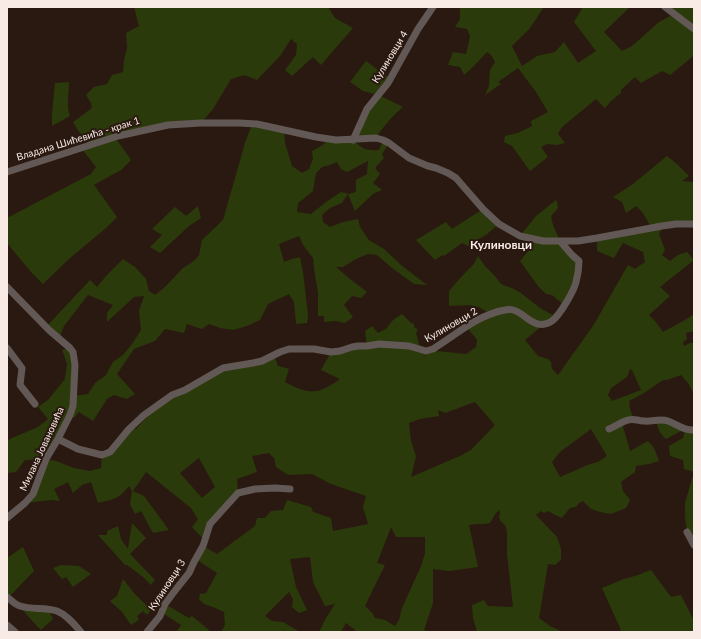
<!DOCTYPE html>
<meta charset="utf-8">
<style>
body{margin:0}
#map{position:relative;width:701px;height:639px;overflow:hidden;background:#2a1911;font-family:Lato,sans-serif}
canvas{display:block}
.frame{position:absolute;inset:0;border:8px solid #f8ebe6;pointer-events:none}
</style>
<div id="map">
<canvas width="701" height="639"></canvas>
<div class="frame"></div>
</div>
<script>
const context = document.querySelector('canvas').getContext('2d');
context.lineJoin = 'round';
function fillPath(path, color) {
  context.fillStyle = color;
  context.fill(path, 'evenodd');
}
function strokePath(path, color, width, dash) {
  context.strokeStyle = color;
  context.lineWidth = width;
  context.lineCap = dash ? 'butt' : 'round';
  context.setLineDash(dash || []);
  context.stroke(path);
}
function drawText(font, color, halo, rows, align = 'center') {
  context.font = font + ' Lato,sans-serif';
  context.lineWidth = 4;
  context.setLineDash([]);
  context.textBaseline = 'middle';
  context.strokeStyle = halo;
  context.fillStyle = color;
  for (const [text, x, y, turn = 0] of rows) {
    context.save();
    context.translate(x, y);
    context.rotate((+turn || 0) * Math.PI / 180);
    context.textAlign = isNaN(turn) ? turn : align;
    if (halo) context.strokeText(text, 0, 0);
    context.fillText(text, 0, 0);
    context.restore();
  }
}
fillPath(new Path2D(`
 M134,7H328L335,18L353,28L321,65L313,57L292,76L285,70L296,55L297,44L291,39L280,56L257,80L244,75L231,79L213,109L201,123L115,137L131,160L121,170L99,182L94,185L117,217L106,228L70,258L43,284L31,272L7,243V218L91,174L96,167L81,148L87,146V140L79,132L73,122L92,108L91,103L86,95L94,87L107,84L112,75L123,72L124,60L127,48L126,33L139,26Z
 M460,7H544L530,28L512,46L522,66L537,56L555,52L564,42L578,63L596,51L574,22L583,7H630L604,32L622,51L632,46L659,22L674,14L665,7H694V54L691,58L670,75L662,71L641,83L635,77L621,90V93L611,101L605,108L596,99L562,127L558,134L565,143L557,145L547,144L541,147L548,157L530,171L512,146L504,142L505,136L518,133L532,126L531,121L548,112L536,92L518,68L498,82L501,84L485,95L489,86L490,70L495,62L491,55L487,52L473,67L464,75L460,67L448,65L453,52L466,54L468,46L470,36L467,29L455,27L460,19Z
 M366,61L390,79L379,95L403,107C392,116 384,126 376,138L354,140C361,149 367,151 379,150L383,140L389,143L382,154L384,158L375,168L380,174L373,183L382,190L373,194L355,211L348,194L342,203L330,208L322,215L323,222L330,227L343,222L358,219L360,227L369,240L384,249L401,265L427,285L414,284L392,268L377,255L368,254L356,259L343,267H336L350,279L367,292L361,298L352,296L344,305L353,317L345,323L336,321L324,322V316H318V293L314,269L313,258L303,245L299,236L279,244L284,262L292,259L300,257L303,272L308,315L307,323L296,324L294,302L289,294L268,304L260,320L247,326L233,330L220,328L209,324L202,329L187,324L184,333L165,329L155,341L134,349L117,374L135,394L127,399L114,395L107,399L93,421L79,412L74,418L70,415L46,459L56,461L74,468L90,471L101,468L102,455L129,429H136L159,404L223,368L274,355L278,366L289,369L285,382C309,395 318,395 340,379L321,370L331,352L367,346L365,331L372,326L378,333L386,329L393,320L402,314L410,322L414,324V327L418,330L416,333L420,348L426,351L425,360L427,350L466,354L476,347L477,340L466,326L489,314C475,302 467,306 449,306V291L462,276L473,265L478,256L485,266L495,276L501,284L514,289L521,293L540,308L556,317L543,325L525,340L538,356L548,359L551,362L552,369L558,375L593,326L628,265L635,269L645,262L643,252L623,243L614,258L597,251V238L651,227L643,213L636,206L626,213L622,202L613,197L633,184L667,156L677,164L689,176L682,181L694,182V224L663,226L659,234L665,250L662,255L670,261L678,255L687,252L694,260L660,287L670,296L649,315L655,321L663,332L685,320L694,314V331L686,333L687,339L683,342L684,346L690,343H694V394L688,383L681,375L667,380H663L644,393L629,401L630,409L634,419L622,423L630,451L648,441L654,448L659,461L649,464L636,466L635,472L621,482L623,491L630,500L626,508L611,514L600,512L591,509L583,501L579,503L576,507L570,508L562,518L555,515L548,511L544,513L541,511L536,515L557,537L561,549V560L555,565L548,564L539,618L550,626L563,632H477L473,618L472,605L484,600L488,606L513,607L507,554V531L505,525L501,522L499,517L500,513V510L496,513L490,523C483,525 476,523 469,525L478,567L449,571L433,569V603L424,630L432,632H360L356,631L346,623L341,632H319L326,618L335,604L325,606L313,582L310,557L290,559L296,587L307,610L299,613L292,607L293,599L289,592L265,616L272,621L283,622L300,632H221L225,625L224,612L213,607L204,604L199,599L200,594L206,593L217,573L196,559L203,546L217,554L255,526L257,518H265L271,511L283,510L287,500L311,507L313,512L331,518L333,531L368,524L363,507L366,496L331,484L312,474L288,475L276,467L274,458L269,453L252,456L257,472L237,479L238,493L210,524L205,541L192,527L198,519L191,508L146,472L133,491L144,496L169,530L153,533L141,511L135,514L130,504L132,491L129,486C119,499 114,499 98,503L91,482L82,485L73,493L68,482L54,489L60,501L52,500L25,503L46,459L25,460L16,472L7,473V441L12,438L38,427L48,419L38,407L48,400L65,379L67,364L62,350L70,348L73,352L74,396L88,394L95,383L106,375L113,362L123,355L132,344L141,330L139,311L144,296L134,297L107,322V313L113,305L88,295L64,326L59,339L46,327L90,280L97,287L106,276L123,259L135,267L146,279L149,291L155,295L164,288L183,268L194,261L199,255L202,240L223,220L245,143L252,124L284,130L285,143L292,166L302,173L309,169L313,159L312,151L323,145L327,139H353L378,95L363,91L350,82ZM368,161L367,174L356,180V192L349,194L341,192L326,202L311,214L297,212L298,203L313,191L316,173L322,167L330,165L337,162L341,169L347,172ZM630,369L632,370L641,390L612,401L608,395L611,388L627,377ZM475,402L495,425L471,450L462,455L411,477L416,456L411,441L409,423L420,419L439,416L438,410L445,413ZM591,429L607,456L598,462L590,464L560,477L552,462L560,452ZM199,458L215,487L202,498L180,473ZM391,527L396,537H425V553L421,566L402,608L399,620L395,626L385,620L375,618L373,614L365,606L385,565L377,563Z
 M69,82C69,93 66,106 70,116L52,126V113L55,83Z
 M556,200L557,202L558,208L551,216L553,225L560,241L572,255L579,269L564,305L552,295L546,294L538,286L520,261L529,250L536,240L520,236L536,216Z
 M198,206L201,218L189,226L160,253L150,247L162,235L152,229L175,207L186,216Z
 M483,209L499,224L487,234L468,246L462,243L444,256L443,255L435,260L416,240L446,222L452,229Z
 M657,420L694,430V545C685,528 685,522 685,503L694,472L684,469L683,460L670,456L669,446L683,438L685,429L666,439C660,434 657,428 657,420Z
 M132,523L146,538L130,554L155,580L151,585L143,577L127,565H125L98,535H107V531L118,526L121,539L128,549Z
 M23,547L34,571L8,598L7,597V558Z
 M61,565L79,566L91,574L73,587L66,577L62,579L53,568Z
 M651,570L671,597L681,595L694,621V632H621L620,628L602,588L624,579L638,575Z
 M123,579L134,593L151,610L147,615L143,611L137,616L139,620L131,625L122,612L110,601L117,596Z
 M165,604L189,618L192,616L209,630L208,632H176L181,625L161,612Z
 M19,606L48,609L53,619L41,630L35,624Z`), '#2b3a0a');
strokePath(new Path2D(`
 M665,7L694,29
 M353,140L367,109L388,83L418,29L433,7
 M7,172L118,136L168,125L201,123H239L257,124L316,137L336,140L376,138L383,140L389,143L409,158L428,166L436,168L448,173L456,178L483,209L499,224L520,236L543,241H578L597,238L662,226L676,224H694
 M7,287L49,330L70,348L73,352L75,365L73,406L70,415L58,439L46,459L33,494L25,503L7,518
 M7,348L22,368L20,385L35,404
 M609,429C614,427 620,423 625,421C634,417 636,421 644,421C652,422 660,418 668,421C677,424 684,431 694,430
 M58,439L78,449L102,455L110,452L129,429L144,415L172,395L185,390L223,368L253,363L262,361L280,352L289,349H314L331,352L340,351L352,347L358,346H367L379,344L409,346L426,351L433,349C456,335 477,315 505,310C519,307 526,321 538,324C543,325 548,324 552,321C560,315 574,291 576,282C578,275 579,268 579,261L572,255L560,241
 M687,532L694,545
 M7,597C11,600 15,605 20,606C32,610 45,607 57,611C67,615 74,624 81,632
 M7,625L15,632
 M147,632L160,616L165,604L177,588L189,573L194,562L203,546L210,524L238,493L255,489L275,488L290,489`), '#625855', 7);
drawText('10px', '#f8ebe6', '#2a1911', [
 ["Кулиновци 4",390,57,-59],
 ["Владана Шићевића - крак 1",78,139,-17],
 ["Кулиновци 2",451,325,-30],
 ["Милана Јовановића",42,449,-65],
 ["Кулиновци 3",167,585,-57]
]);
drawText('bold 12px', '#f8ebe6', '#2a1911', [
 ["Кулиновци",501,245]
]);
</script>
